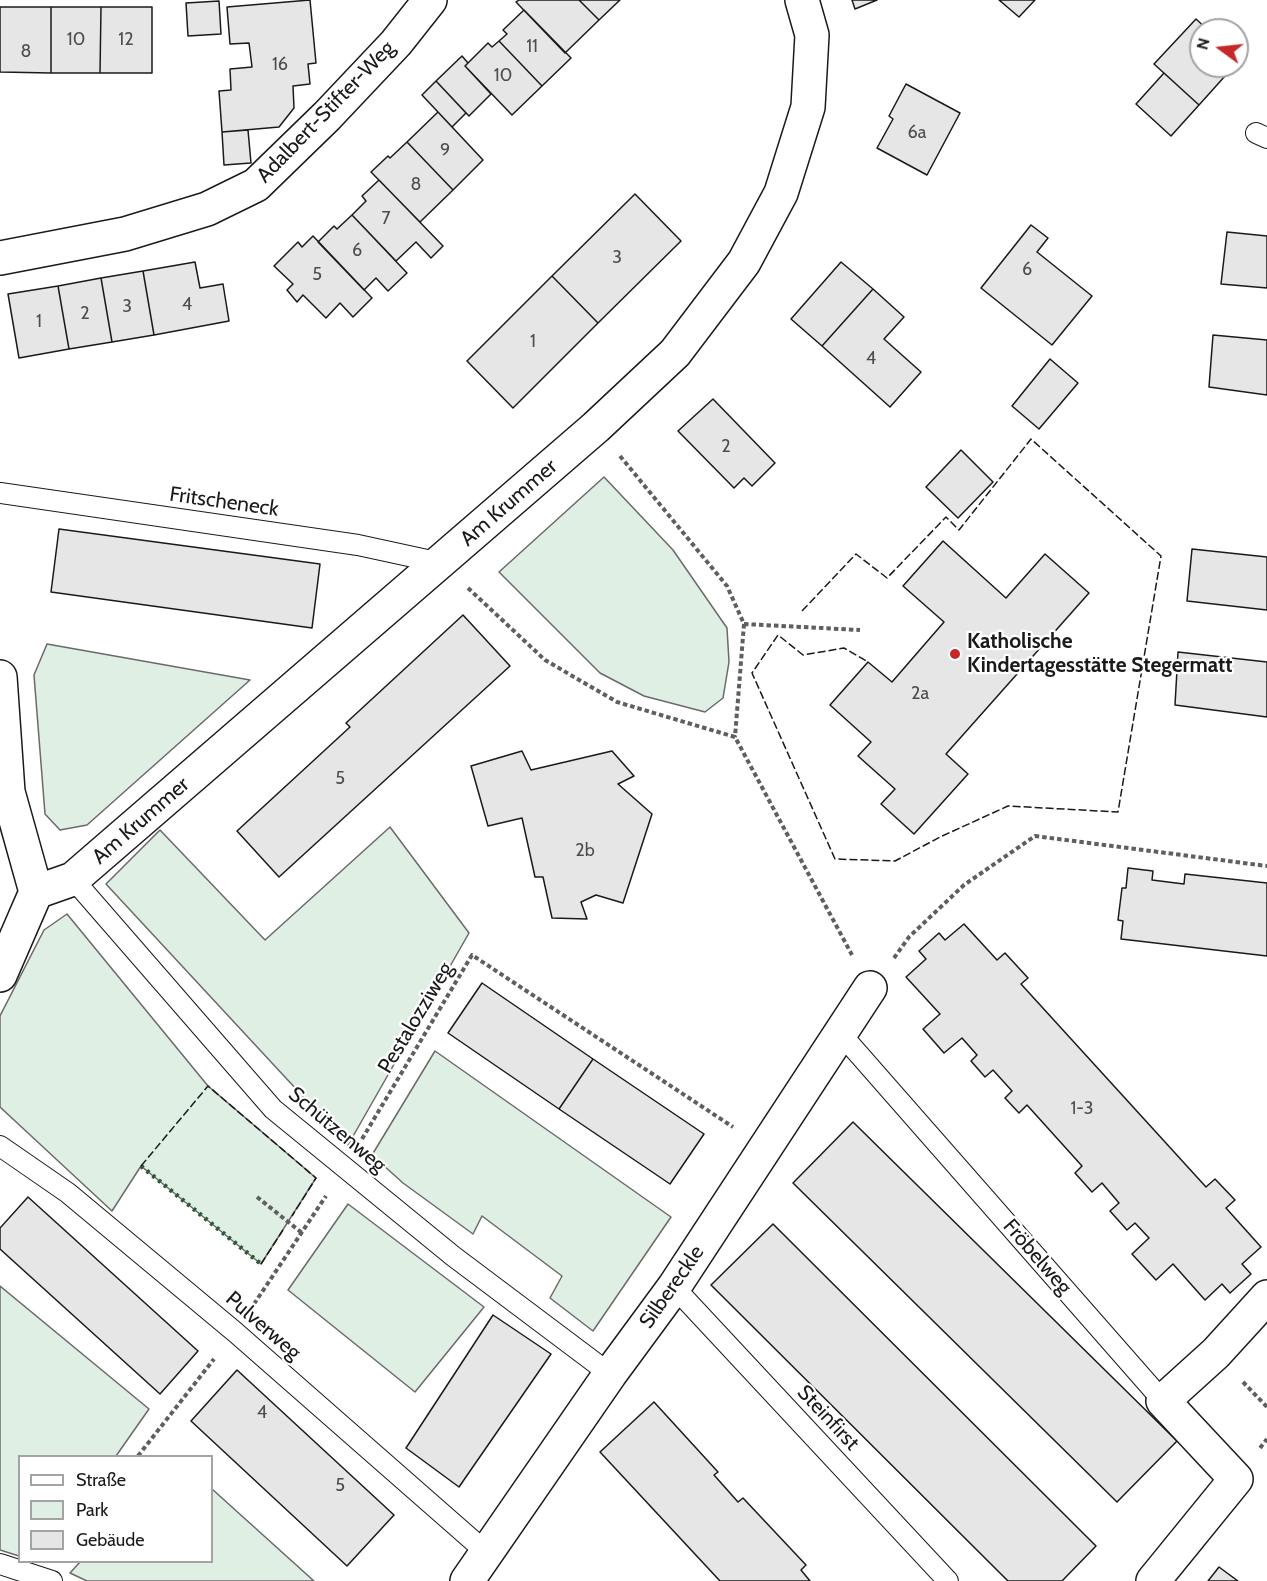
<!DOCTYPE html>
<meta charset="utf-8">
<style>
body{margin:0}
#map{position:relative;width:1267px;height:1581px;overflow:hidden;background:#fff;font-family:Cabin,sans-serif}
canvas{display:block}
.legend{position:absolute;left:18px;top:1455px;width:195px;height:108px;box-sizing:border-box;background:#fff;border:2px solid #a3a3a3;margin:0;padding:8px 10px;list-style:none;font-size:18px;color:#1a1a1a}
.legend li{display:flex;align-items:center;gap:12px;height:30px}
.legend b{width:30px;border:2px solid #a3a3a3}
.north{position:absolute;left:1189px;top:18px;width:60px;height:60px;box-sizing:border-box;background:#fff;border:2px solid #a3a3a3;border-radius:50%;rotate:285deg;font-size:16px;font-weight:700;line-height:24px;text-align:center;color:#1a1a1a}
.north::after{content:'';display:block;margin:auto;width:21px;height:27px;background:#c62828;clip-path:polygon(50% 0,100% 100%,50% 72%,0 100%)}
</style>
<div id="map">
<canvas width="1267" height="1581"></canvas>
<ul class="legend">
<li><b style="height:8px;background:#fff"></b>Straße</li>
<li><b style="height:16px;background:#e0efe3"></b>Park</li>
<li><b style="height:16px;background:#e6e6e6"></b>Gebäude</li>
</ul>
<div class="north">N</div>
</div>
<script>
const context = document.querySelector('canvas').getContext('2d');
context.lineJoin = 'round';
function fillPath(path, color) {
  context.fillStyle = color;
  context.fill(path, 'evenodd');
}
function strokePath(path, color, width, dash) {
  context.strokeStyle = color;
  context.lineWidth = width;
  context.lineCap = dash ? 'butt' : 'round';
  context.setLineDash(dash || []);
  context.stroke(path);
}
function drawText(font, color, halo, rows, align = 'center') {
  context.font = font + ' Cabin,sans-serif';
  context.lineWidth = 4.5;
  context.setLineDash([]);
  context.textBaseline = 'middle';
  context.strokeStyle = halo;
  context.fillStyle = color;
  for (const [text, x, y, turn = 0] of rows) {
    context.save();
    context.translate(x, y);
    context.rotate((+turn || 0) * Math.PI / 180);
    context.textAlign = isNaN(turn) ? turn : align;
    if (halo) context.strokeText(text, 0, 0);
    context.fillText(text, 0, 0);
    context.restore();
  }
}
const green = new Path2D(`
 M604,477L673,550L727,628L729,662L723,698L705,712L644,696L600,673L499,572Z
 M47,644L250,680L87,825L60,830L45,814L34,675Z
 M390,827L469,933L348,1145L106,884L160,830L265,940Z
 M67,914L208,1086L316,1178L261,1264L141,1166L112,1211L0,1107V1016L44,930Z
 M435,1051L671,1217L593,1331L550,1298L562,1276L482,1216L473,1234L403,1183L372,1155Z
 M348,1204L484,1307L415,1392L288,1290Z
 M0,1286L149,1409L116,1456H20L19,1556L0,1550Z
 M212,1489L314,1581H87L70,1573L80,1562H212Z`);
fillPath(green, '#e0efe3');
strokePath(green, '#6a6a6a', 1.5);
const building = new Path2D(`
 M310,0L316,63L308,64L310,84L293,86L294,108L279,127L222,132L219,91L231,90L230,69L252,67L249,43L230,44L227,7Z
 M519,0H579L599,20L565,53L516,2Z
 M579,0H620L599,20Z
 M852,0H877L855,9Z
 M999,0H1035L1019,17Z
 M219,1L221,34L188,36L186,3Z
 M0,7H51V73L0,72Z
 M51,7H101L100,73H51Z
 M101,7H152V73H100Z
 M524,10L571,58L542,86L499,41L507,34L503,30Z
 M1196,19L1208,30H1201V66H1234L1199,105L1154,64Z
 M499,41L542,86L512,115L465,66L488,43L492,47Z
 M462,56L468,63L465,66L491,94L469,116L436,81Z
 M1164,73L1199,105L1171,136L1136,104Z
 M436,81L466,113L452,127L422,95Z
 M906,84L960,113L927,175L877,148L893,119L889,116Z
 M438,112L483,160L453,190L407,142Z
 M248,130L251,163L224,165L222,132Z
 M407,142L453,190L420,222L371,172L388,156L390,158Z
 M379,180L443,246L431,258L416,242L396,261L352,215L366,201L362,196Z
 M635,194L681,241L598,323L552,276Z
 M352,215L407,273L388,291L376,278L364,290L318,242L334,226L337,229Z
 M1031,225L1048,238L1037,252L1092,296L1052,345L981,288Z
 M1227,232L1267,236V288L1221,284Z
 M313,236L372,298L353,317L340,303L326,318L303,295L297,302L287,290L293,284L274,266L298,242L302,247Z
 M195,262L200,288L223,284L229,321L154,335L143,271Z
 M841,262L873,289L822,346L791,319Z
 M143,271L154,335L112,342L101,278Z
 M552,276L598,323L513,408L467,361Z
 M101,278L112,342L69,349L58,286Z
 M58,286L69,349L19,358L8,294Z
 M873,289L904,317L884,339L921,372L890,407L822,346Z
 M1213,335L1267,340V395L1209,387Z
 M1050,359L1078,383L1039,429L1012,406Z
 M713,399L775,463L752,486L744,478L734,488L678,431Z
 M961,450L993,482L958,518L926,487Z
 M59,529L320,564L312,628L51,592Z
 M943,541L1006,598L1045,554L1089,593L946,754L968,774L914,834L881,804L895,789L858,756L871,742L830,705L868,662L892,682L944,622L903,586Z
 M1192,549L1267,557V610L1187,601Z
 M463,615L510,666L279,877L237,831L350,727L346,723Z
 M1178,652L1267,662V717L1175,705Z
 M522,751L531,770L612,751L634,776L618,784L652,814L623,903L596,895L581,902L587,919L552,918L543,877H535L522,818L488,826L471,766Z
 M1128,868L1153,871L1152,880L1184,884L1185,874L1267,883V956L1121,939L1123,921L1118,920L1122,888H1126Z
 M964,924L997,960L1005,953L1028,978L1021,984L1206,1187L1215,1179L1235,1200L1226,1208L1261,1247L1242,1264L1251,1274L1230,1293L1222,1284L1205,1300L1173,1264L1156,1280L1132,1254L1149,1238L1135,1223L1127,1230L1110,1211L1119,1203L1102,1183L1092,1192L1075,1173L1082,1166L1027,1105L1019,1113L1005,1098L1012,1091L993,1070L985,1077L971,1061L977,1055L962,1038L944,1053L923,1029L940,1014L906,977L926,959L919,951L939,933L945,940Z
 M482,983L593,1059L559,1109L448,1033Z
 M593,1059L704,1134L670,1184L559,1109Z
 M853,1122L1177,1441L1117,1502L793,1183Z
 M28,1197L198,1351L160,1394L0,1249V1228Z
 M773,1224L1096,1546L1062,1581H1008L711,1285Z
 M493,1315L551,1354L459,1487L406,1448Z
 M237,1370L394,1515L347,1566L191,1421Z
 M654,1402L718,1472L714,1475L738,1502L743,1498L806,1565L801,1570L810,1581H720L600,1452Z
 M1219,1567L1238,1581H1208Z`);
fillPath(building, '#e6e6e6');
strokePath(building, '#1a1a1a', 1.5);
const lane = new Path2D(`
 M1256,133L1267,138
 M0,493L358,545L441,563
 M73,879L273,1109L453,1256L610,1374
 M841,1034L1163,1401
 M0,1146L68,1193L235,1332L487,1553
 M674,1287L948,1581
 M0,1564L52,1581`);
const street = new Path2D(`
 M0,258L125,234L207,209L256,185L327,116L396,43L430,0
 M0,677L8,792L36,892L0,975
 M36,892L73,879L596,427L675,353L744,262L781,193L808,107L812,35L802,0
 M467,1581L610,1374L674,1287L870,988
 M1153,1581L1236,1479L1163,1401L1216,1353L1267,1297`);
strokePath(lane, '#1a1a1a', 22);
strokePath(street, '#1a1a1a', 36);
strokePath(new Path2D(`
 M620,456L727,586L744,624L735,737
 M468,588L545,660L617,702L735,737L852,955
 M744,624L860,630
 M894,958L909,937L964,885L1035,836L1267,866
 M362,1139L472,955L733,1127
 M257,1197L302,1233
 M254,1304L326,1196
 M1243,1382L1267,1407
 M1260,1448L1267,1439
 M138,1456L214,1359`), '#5f5f5f', 4, [4.5, 3]);
strokePath(lane, '#fff', 20);
strokePath(street, '#fff', 33);
strokePath(new Path2D(`
 M141,1166L261,1264`), '#2b5a34', 4.5, [3, 4.5]);
strokePath(new Path2D(`
 M802,611L856,554L887,578L946,517L959,530L1031,439L1161,556L1118,812L1008,806L940,837L895,861L835,859L752,673L778,635L803,655L844,648L868,662
 M141,1166L208,1086L316,1178L292,1216
 M261,1264L283,1230`), '#1a1a1a', 1.5, [8, 3]);
for (const [x, y, r, color] of [
 [955,654,6,"#c62828"]
]) {
  const dot = new Path2D();
  dot.arc(x, y, r, 0, 2 * Math.PI);
  context.fillStyle = color;
  context.fill(dot);
  strokePath(dot, '#fff', 2);
}
drawText('18px', '#4d4d4d', null, [
 ["10",76,40],
 ["12",126,40],
 ["11",532,47],
 ["8",26,52],
 ["16",280,65],
 ["10",503,76],
 ["6a",917,133],
 ["9",445,151],
 ["8",416,185],
 ["7",386,219],
 ["6",357,251],
 ["3",617,258],
 ["6",1027,270],
 ["5",317,275],
 ["4",187,305],
 ["3",127,307],
 ["2",85,314],
 ["1",39,322],
 ["1",533,342],
 ["4",871,359],
 ["2",726,447],
 ["2a",920,694],
 ["5",340,779],
 ["2b",585,851],
 ["1-3",1082,1109],
 ["4",262,1413],
 ["5",340,1486]
]);
drawText('21px', '#1a1a1a', '#fff', [
 ["Adalbert-Stifter-Weg",326,112,-46],
 ["Fritscheneck",224,502,8],
 ["Am Krummer",509,503,-41],
 ["Am Krummer",141,821,-41],
 ["Pestalozziweg",416,1018,-59],
 ["Schützenweg",337,1130,40],
 ["Fröbelweg",1037,1257,49],
 ["Silbereckle",672,1287,-55],
 ["Pulverweg",263,1326,41],
 ["Steinfirst",828,1418,47]
]);
drawText('bold 21px', '#1a1a1a', '#fff', [
 ["Katholische",967,642],
 ["Kindertagesstätte Stegermatt",967,666]
], 'left');
</script>
